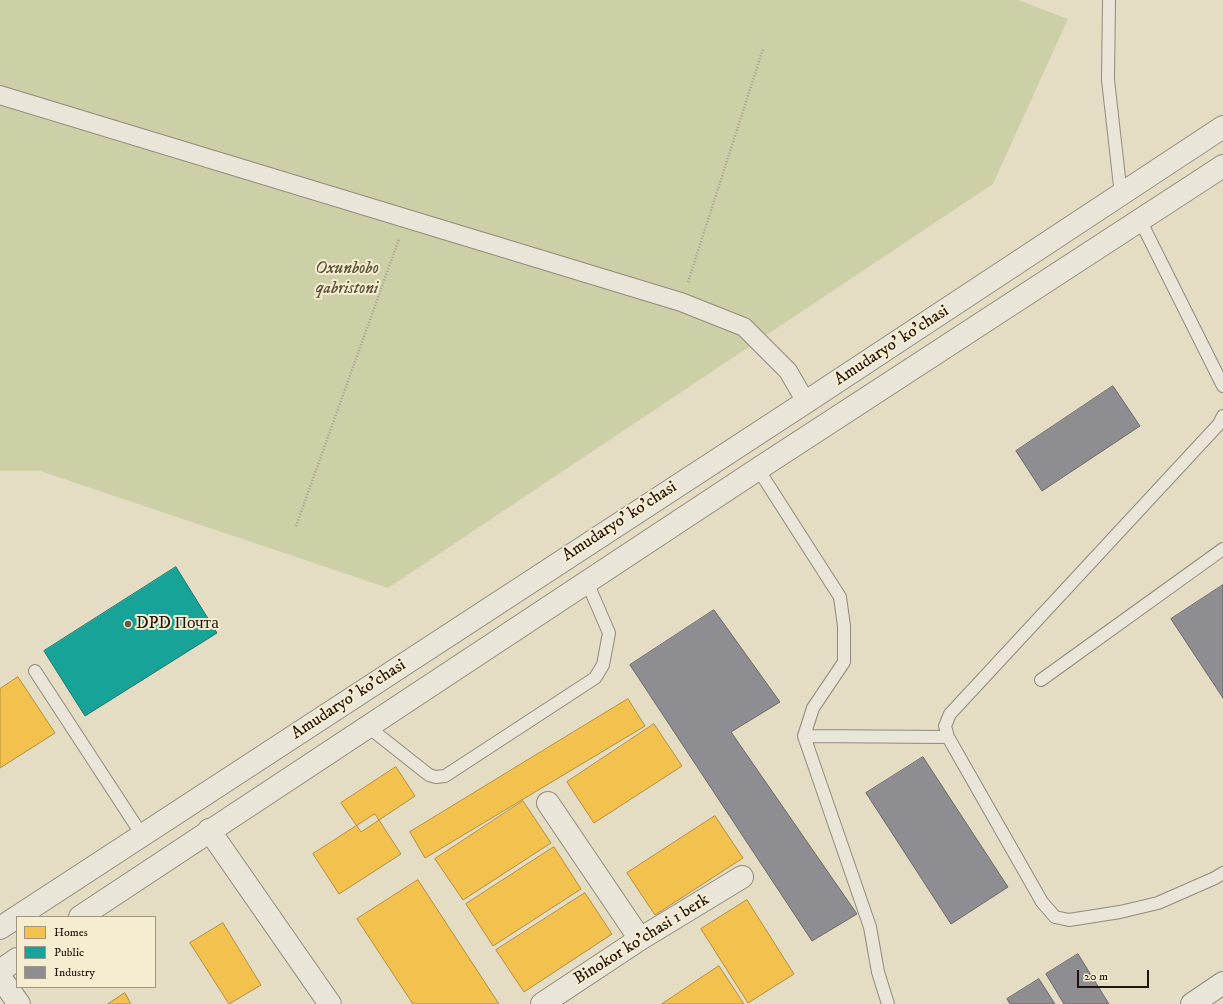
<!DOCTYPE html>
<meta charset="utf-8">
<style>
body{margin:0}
#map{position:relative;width:1223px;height:1004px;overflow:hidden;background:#e4ddc4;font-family:"IM FELL DW Pica",serif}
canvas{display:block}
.legend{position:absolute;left:16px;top:916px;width:140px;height:72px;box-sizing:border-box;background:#f6edd0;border:1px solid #a19682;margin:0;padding:5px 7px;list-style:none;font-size:12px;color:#22130d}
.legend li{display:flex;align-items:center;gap:8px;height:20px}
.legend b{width:20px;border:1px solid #a19682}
.scale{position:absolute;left:1077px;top:970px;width:72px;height:18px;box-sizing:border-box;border:2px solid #22130d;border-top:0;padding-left:5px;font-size:12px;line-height:14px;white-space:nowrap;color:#22130d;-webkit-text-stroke:3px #f6edd0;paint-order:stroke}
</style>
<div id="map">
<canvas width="1223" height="1004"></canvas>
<ul class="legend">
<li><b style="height:11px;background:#f2c14e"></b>Homes</li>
<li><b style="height:11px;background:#17a398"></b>Public</li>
<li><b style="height:11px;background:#8d8d92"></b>Industry</li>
</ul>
<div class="scale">20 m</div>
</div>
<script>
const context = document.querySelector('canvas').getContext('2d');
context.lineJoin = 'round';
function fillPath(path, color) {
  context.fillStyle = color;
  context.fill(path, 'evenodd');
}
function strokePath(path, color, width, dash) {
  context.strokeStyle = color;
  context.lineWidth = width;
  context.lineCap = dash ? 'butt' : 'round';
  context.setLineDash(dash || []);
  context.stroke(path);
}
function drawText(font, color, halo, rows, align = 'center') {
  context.font = font + ' "IM FELL DW Pica",serif';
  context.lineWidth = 4;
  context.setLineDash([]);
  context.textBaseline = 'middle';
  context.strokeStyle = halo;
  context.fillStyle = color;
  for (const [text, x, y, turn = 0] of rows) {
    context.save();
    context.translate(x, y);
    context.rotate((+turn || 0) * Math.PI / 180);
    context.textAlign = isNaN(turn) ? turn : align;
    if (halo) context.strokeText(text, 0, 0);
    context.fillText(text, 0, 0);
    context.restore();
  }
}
fillPath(new Path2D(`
 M0,0H1018L1068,19L993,184L388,588L40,471H0Z`), '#cdcfa6');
const homes = new Path2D(`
 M18,677L55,733L0,768V689Z
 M628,699L645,726L425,858L410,832Z
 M654,724L682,766L594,823L567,782Z
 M396,767L415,796L361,832L341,803Z
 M523,801L551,843L463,900L435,859Z
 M375,814L401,854L339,894L313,854Z
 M715,816L743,858L655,915L627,873Z
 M554,847L581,889L493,946L466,904Z
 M418,880L499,1004H413L357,919Z
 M585,893L612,934L524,992L496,950Z
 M747,900L794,974L748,1003L701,929Z
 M223,923L261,985L229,1004L190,943Z
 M719,966L744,1004H662Z
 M125,993L131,1004H108Z`);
fillPath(homes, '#f2c14e');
strokePath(homes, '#b48d3a', 1);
const public = new Path2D(`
 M176,567L217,633L85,716L44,651Z`);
fillPath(public, '#17a398');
strokePath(public, '#1a786e', 1);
const industry = new Path2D(`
 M1113,386L1140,426L1042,491L1016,451Z
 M1223,585V698L1171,619Z
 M714,610L780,702L731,732L857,914L812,941L630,665Z
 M923,757L1008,887L951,924L866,793Z
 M1078,954L1109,1004H1064L1046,974Z
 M1039,979L1055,1004H1010L1007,999Z`);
fillPath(industry, '#8d8d92');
strokePath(industry, '#6d686a', 1);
const service = new Path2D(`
 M1109,0L1108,80L1121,195
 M1140,220L1223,386
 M1223,416L1219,424L950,714L945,726L948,737L1042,902L1055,917L1069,920L1120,912L1158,903L1215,878L1223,873
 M758,469L840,597L844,626V662L813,708L804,736L870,927L878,972L888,1004
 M35,671L142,835
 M1041,680L1223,549
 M367,726L429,775L436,777L445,776L595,678L603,665L609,633L587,582
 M804,736L948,737`);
const pedestrian = new Path2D(`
 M0,95L681,302L744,327L788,371L806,402`);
const minor = new Path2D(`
 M548,803L640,939
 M209,830L330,1004
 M0,977L19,1004
 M542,1004L640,939L742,877
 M1192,1004L1223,983`);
const tertiary = new Path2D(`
 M17,917L806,402L1223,127
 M80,917L758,469L1223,166
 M0,928L17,917
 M0,971L17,959`);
strokePath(service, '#908a7c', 14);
strokePath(pedestrian, '#908a7c', 20);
strokePath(minor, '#908a7c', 24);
strokePath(tertiary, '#908a7c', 24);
strokePath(new Path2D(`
 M688,282L763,49
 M296,526L399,239`), '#a39e94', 2.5, [1, 2]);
strokePath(service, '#e9e5d8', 12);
strokePath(pedestrian, '#e9e5d8', 18);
strokePath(minor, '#e9e5d8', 22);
strokePath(tertiary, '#e9e5d8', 22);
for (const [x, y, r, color] of [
 [128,624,4,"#665a4d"]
]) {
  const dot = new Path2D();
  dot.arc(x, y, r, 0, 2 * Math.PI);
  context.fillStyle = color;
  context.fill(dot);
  strokePath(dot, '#f6edd0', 1.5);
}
drawText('italic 17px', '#58513a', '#f6edd0', [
 ["Oxunbobo",347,269],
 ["qabristoni",347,289]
]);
drawText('17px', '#22130d', '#f6edd0', [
 ["Amudaryo' ko'chasi",892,346,-33],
 ["Amudaryo' ko'chasi",620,522,-33],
 ["Amudaryo' ko'chasi",349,700,-33],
 ["Binokor ko'chasi 1 berk",642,940,-32]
]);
drawText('17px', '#22130d', '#f6edd0', [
 ["DPD Почта",136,624]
], 'left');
</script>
